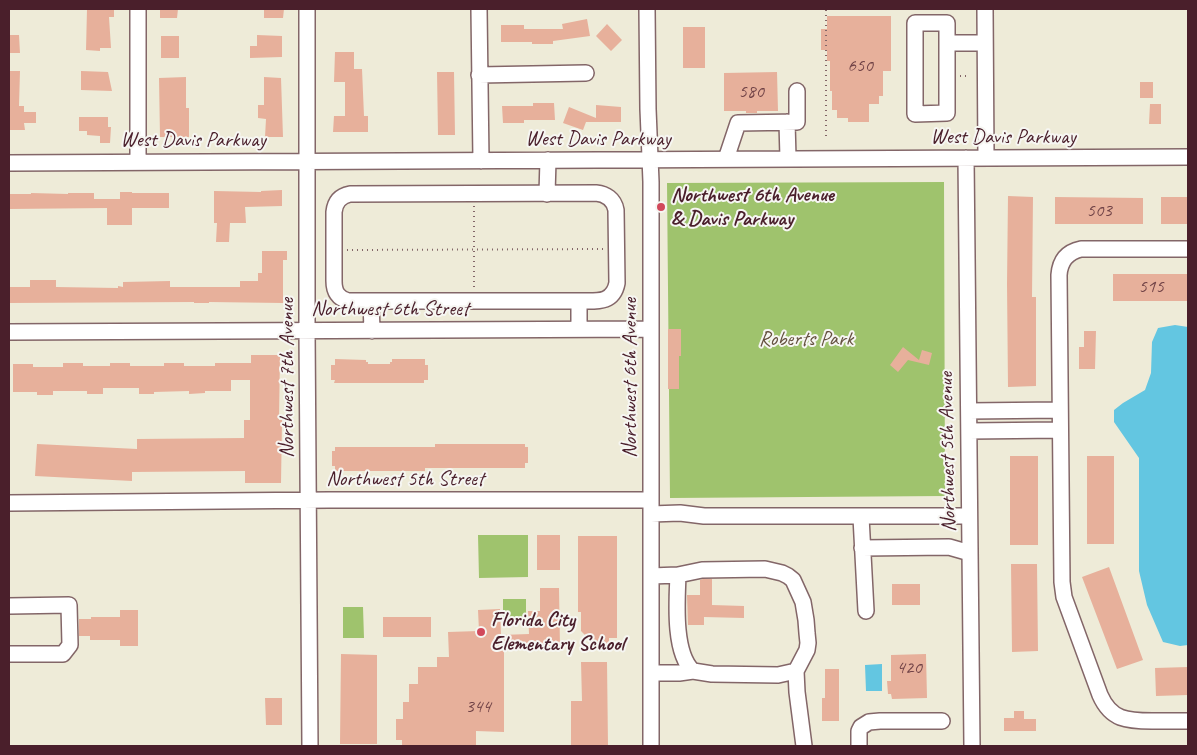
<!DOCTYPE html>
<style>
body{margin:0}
#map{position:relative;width:1197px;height:755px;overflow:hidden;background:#eeebd8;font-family:Caveat,sans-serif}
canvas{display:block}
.frame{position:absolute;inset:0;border:10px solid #4a1f2b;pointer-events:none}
</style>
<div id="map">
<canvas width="1197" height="755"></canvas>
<div class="frame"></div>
</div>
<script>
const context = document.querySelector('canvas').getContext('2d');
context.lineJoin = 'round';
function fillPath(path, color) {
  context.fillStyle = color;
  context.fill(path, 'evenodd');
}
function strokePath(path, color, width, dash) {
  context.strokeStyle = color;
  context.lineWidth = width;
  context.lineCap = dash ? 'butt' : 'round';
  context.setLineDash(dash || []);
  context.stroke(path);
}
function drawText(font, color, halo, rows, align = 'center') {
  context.font = font + ' Caveat,sans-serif';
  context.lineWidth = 4;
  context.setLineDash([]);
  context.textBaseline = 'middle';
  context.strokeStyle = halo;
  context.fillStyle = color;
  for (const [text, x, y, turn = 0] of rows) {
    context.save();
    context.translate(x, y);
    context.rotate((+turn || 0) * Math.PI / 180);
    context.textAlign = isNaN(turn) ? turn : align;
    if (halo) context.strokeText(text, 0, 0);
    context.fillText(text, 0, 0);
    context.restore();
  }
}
fillPath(new Path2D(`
 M944,182L945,496L670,498L667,183Z
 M478,535H528V577L479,578Z
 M503,599H526V620H503Z
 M343,607H363L364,638H343Z`), '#9fc36d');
fillPath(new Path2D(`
 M1175,325L1188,327V645L1180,646L1163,642L1147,605L1139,571V458L1114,422V410L1123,403L1145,390L1151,373L1152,342L1158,328Z
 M882,664V691H866L865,665Z`), '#63c6e1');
fillPath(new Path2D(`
 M87,9H114V17H109L111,48H100V51L86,50Z
 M160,9H178L177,18H160Z
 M264,9H284L283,18H264Z
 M827,16H891V71H883V96H879V104H869V122H848V118H837V110H832V91H830V61H827V50H821V29H827Z
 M587,19L590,36L553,41V44H532V42H501V25H524V29H563L562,24Z
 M607,24L622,40L611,51L596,36Z
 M683,27H705V68H683Z
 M9,35H19L20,53H9Z
 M257,35L282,36V57L250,58V46H257Z
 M161,36H179V58H161Z
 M335,52H354V69H362L364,116H368V132H333L334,116H345V82H334Z
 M9,71H20L19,106H24V112H36V123H24L25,130H9Z
 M81,71L108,72L112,91L81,90Z
 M437,72H454L455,135H438Z
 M777,72L778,111H757V113H746V111H724V73Z
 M186,77V108H189V137H160L159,78Z
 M264,77L281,78L283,137H265L266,119L258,118V105H264Z
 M1140,82H1153V98H1140Z
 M533,103H554L555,120H524V123H503L502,106H533Z
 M1150,104H1161V124H1149Z
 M596,105L621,107V122H586L583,130L563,123L569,107L596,118Z
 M79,117H108V127H111L110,143H100V136L87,135V131H79Z
 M282,190V206L245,207L246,223H230L229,242H216L217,223H214V191L261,192V191Z
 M120,192H132V193H169V208H132V225H107V208L9,209V194H31V193L68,194V193H94V199H120Z
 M1008,196L1033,197L1032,297H1036V386L1008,387L1007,284Z
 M1055,197L1143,198V224H1055Z
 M1161,197H1188V224H1161Z
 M262,251H287V260H283V303L209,302V303H194V302L9,303V287H30V280H56V287L118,288V286L123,287V282L170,281V287H240V281H258V273H262Z
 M1113,274H1188V301H1113Z
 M668,329H681V356H679V389H668Z
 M1084,331H1096L1095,369H1079V347H1084Z
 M903,347L919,360L922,350L932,353L929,365L908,360L898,372L890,365Z
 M251,355H280L279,420H282L281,483H245V471L132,472V481L35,476L37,444L137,449V439L244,438V420H250V380H231V391H205V393L189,394V391L154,392V394H139V388H103V394H87V391H53V395H37V392H13V364H33V367H63V363H83V366H110V363H130V366H164V363H184V366H215V363H251Z
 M335,359L366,360V362H368V364H390V362H392V359H425V365H428V380H424V383H334L335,380H331V365H335Z
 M435,444H525V447H528V463H525V468H425V471H335V466H332V451H335V447H435Z
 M1010,456H1038V545H1010Z
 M1087,456H1114V544H1087Z
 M537,535H560V570H537Z
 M578,536H617V638H609V644H594L581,631V612H578Z
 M1011,564H1037L1038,651L1012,652Z
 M1109,567L1143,660L1117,669L1082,577Z
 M703,579H712V605L744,606V618L704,617V625H688L687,595H700V580Z
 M892,584H920V605H892Z
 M540,588H559L560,648H536V646L504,647V732L476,731V746H402V740H396V719H403V702H409V684H418V667H437V657H449L448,632L479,631L478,610L500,609L501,635L529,634L528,611H540Z
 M120,610H138V646H120V640H90V636H79V619H91V617H120Z
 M383,617H431V637H383Z
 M341,654L377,655V744H340Z
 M926,654L927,698L892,699L891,694H888L887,681H891V655Z
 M581,662H607L608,746H571V701H582Z
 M1188,667V695L1156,696L1155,668Z
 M825,669H839V721H822V698H825Z
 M265,698H282V725H266Z
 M1014,711H1024V719H1036V731H1004V718H1014Z`), '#e7b09b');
const minor = new Path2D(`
 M138,9V162
 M307,9V331L310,746
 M479,9L481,161
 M647,9L648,109L651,182V746
 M985,9L986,158
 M947,43V113L915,114V23H947V43H985
 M479,75L586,73
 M787,122L788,158
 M966,158L972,746
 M726,159L738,123L797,122V91
 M9,163L1188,157
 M596,193C606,194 614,199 616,210L617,283C613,304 596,301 579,301H348C338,298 334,292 334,281V212C335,202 340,196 350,194Z
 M547,194L548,160
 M1188,249H1081C1067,252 1060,261 1059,275L1062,582L1064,597L1100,695C1111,720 1127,721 1152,721C1164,721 1176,721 1188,721
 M371,301L372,331
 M579,301V329
 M9,332L651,329
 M969,411L1060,410
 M969,431L1060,430
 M9,503L329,500H651
 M651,514L680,513L704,516H969
 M861,517L866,611
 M862,548L949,547L970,553
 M678,575C677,600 673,653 693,671L712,674L778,675L796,671
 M651,576L678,575L702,570L765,569L782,573L788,576L793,580L803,602L806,620L807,633L808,643L807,650L796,671L797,692L804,746
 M9,606L69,605L70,645L63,654H9
 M651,673H679L693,671
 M859,746V731L861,727L869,722L880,721H942`);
strokePath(minor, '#836668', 18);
strokePath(new Path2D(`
 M960,76H969
 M826,136V9
 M474,206V289
 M347,250L604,249`), '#836668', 2, [1, 4]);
strokePath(minor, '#fff', 15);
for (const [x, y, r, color] of [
 [661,207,5,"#d1495b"],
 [481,632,5,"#d1495b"]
]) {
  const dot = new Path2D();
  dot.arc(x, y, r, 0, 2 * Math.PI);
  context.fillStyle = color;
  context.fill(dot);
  strokePath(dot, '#f6f6f2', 2);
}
drawText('19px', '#714347', null, [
 ["650",860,66],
 ["580",751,92],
 ["503",1099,211],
 ["515",1151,287],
 ["420",909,668],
 ["344",478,707]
]);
drawText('21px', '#4a1f2b', '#f6f6f2', [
 ["West Davis Parkway",1003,137],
 ["West Davis Parkway",598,139],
 ["West Davis Parkway",193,140],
 ["Northwest 6th Street",390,309],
 ["Northwest 7th Avenue",287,378,-90],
 ["Northwest 6th Avenue",630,378,-90],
 ["Northwest 5th Avenue",948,452,-91],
 ["Northwest 5th Street",405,479]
]);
drawText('bold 21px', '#4a1f2b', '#f6f6f2', [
 ["Northwest 6th Avenue",671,195],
 ["& Davis Parkway",671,219],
 ["Florida City",491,620],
 ["Elementary School",491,644]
], 'left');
drawText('21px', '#64503f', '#f6f6f2', [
 ["Roberts Park",806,339]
]);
</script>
